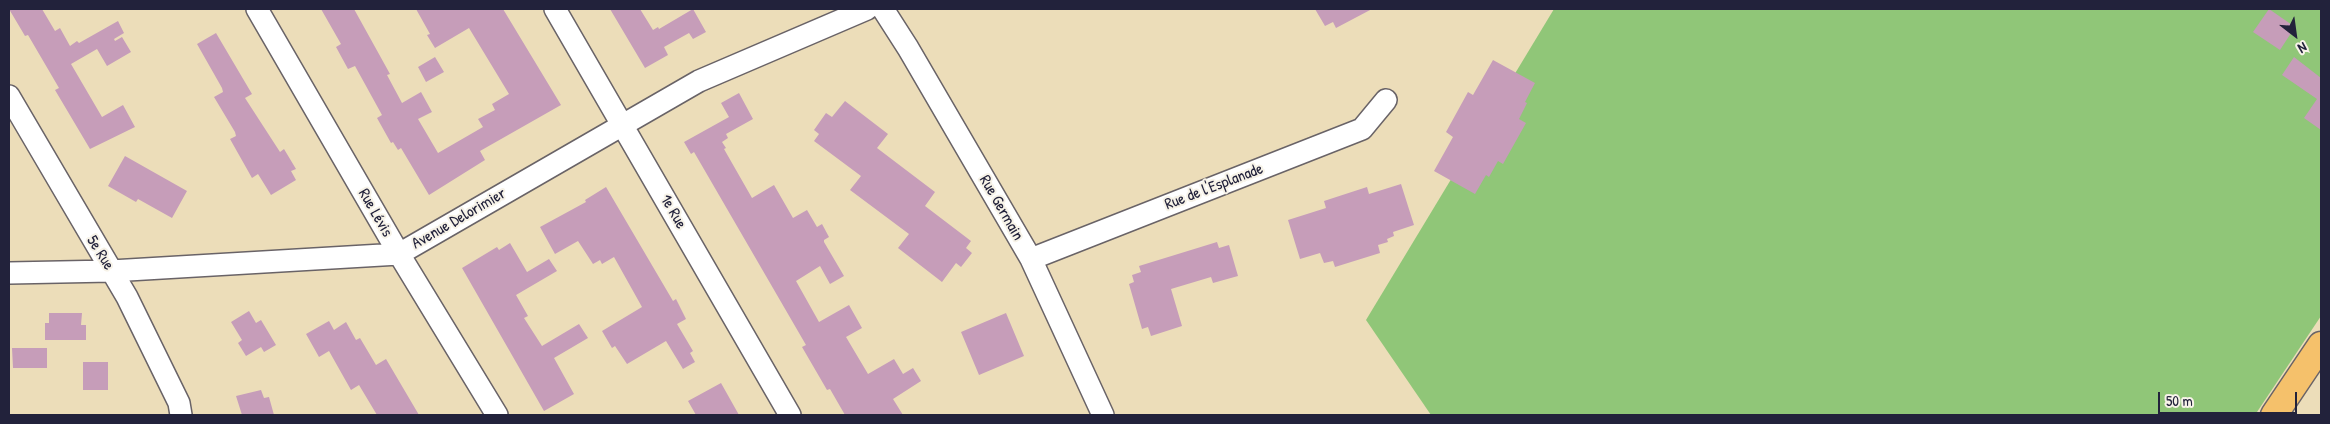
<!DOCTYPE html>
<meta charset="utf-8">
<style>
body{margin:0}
#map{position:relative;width:2330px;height:424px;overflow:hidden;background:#ecddb9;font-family:"Patrick Hand",sans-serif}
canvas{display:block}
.frame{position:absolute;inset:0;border:10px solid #22223b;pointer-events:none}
.north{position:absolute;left:2270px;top:10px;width:50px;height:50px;-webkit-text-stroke:4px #f7f3e8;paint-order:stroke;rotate:150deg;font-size:14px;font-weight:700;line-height:20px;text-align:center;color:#22223b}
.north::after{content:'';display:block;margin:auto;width:18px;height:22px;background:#22223b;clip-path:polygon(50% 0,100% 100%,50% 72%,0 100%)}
.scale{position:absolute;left:2158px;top:392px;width:139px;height:22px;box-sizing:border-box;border:2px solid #22223b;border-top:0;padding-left:6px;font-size:15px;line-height:18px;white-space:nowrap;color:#22223b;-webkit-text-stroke:4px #f7f3e8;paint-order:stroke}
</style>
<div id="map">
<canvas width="2330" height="424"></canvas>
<div class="frame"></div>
<div class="north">N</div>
<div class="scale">50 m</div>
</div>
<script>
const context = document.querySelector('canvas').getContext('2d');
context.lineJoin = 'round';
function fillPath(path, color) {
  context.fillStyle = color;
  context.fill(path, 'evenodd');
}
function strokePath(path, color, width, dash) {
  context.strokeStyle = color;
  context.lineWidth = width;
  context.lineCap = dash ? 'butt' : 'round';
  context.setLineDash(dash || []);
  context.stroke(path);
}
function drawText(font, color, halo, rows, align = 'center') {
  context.font = font + ' "Patrick Hand",sans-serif';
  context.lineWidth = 4;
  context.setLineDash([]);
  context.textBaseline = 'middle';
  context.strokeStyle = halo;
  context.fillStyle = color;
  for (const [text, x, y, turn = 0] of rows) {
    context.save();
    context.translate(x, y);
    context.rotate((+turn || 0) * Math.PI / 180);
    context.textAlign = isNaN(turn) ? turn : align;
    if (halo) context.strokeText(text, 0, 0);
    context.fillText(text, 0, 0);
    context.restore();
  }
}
fillPath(new Path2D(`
 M1554,9H2321V316L2255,415H1431L1366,320Z`), '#90c678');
fillPath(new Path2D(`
 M9,9H42L55,31L60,28L70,46L77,41L79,43L118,21L124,33L114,39L115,41L122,37L131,52L107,66L97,49L71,64L102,117L123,105L135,127L90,149L55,90L59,88L28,35L25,36Z
 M321,9H354L390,74L387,75L402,103L421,92L432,112L418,119L438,153L483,127L478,119L495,110L492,104L509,94L469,28L435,48L427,35L430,34L416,9H503L561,105L480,151L485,160L429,195L401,148L398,150L393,142L391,143L377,118L382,115L355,66L348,69L336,47L341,44Z
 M610,9H640L653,30L658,27L659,29L693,9L706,32L693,39L689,33L664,47L668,55L645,68Z
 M1315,9H1372L1336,28L1333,22L1325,26Z
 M2269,9L2295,27L2280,50L2253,32Z
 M216,33L252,94L245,98L280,152L284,149L296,169L291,171L296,180L271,195L258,174L252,178L230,139L236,136L235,132L214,97L223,92L222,88L197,44Z
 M435,57L444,72L426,82L418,67Z
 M2294,57L2321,78V130L2304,118L2317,99L2282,75Z
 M1493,60L1535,83L1525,102L1527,103L1519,119L1526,123L1503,164L1498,161L1489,177L1486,175L1475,194L1434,171L1453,137L1446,132L1468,92L1473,95Z
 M739,93L753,119L726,134L728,138L722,142L726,148L724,149L752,198L774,185L793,218L807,210L817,227L822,224L829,237L824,240V242L844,276L830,284L820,266L796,281L819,322L849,305L862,328L846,337L868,374L894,359L903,374L913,368L921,381L893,399L903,415H845L830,389L827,390L802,347L806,345L694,152L691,154L684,142L729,117L721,103Z
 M845,101L888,134L877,148L935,192L925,206L971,241L966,248L972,253L961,267L956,263L942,282L898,248L909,234L850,190L861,176L814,141L819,134L814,130L826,113L832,117Z
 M125,156L187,191L172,218L138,199L136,202L108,186Z
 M1401,184L1414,225L1393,232L1394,236L1387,239L1388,242L1378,245L1380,253L1335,267L1333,261L1324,263L1320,253L1300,259L1288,220L1326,208L1324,201L1367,187L1369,194Z
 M606,187L673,301L676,299L686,319L677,324L693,351L690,353L695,362L683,369L666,341L627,364L615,346L612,348L602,331L642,307L614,257L602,264L600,260L593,264L578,241L555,254L540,227L586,202L585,200Z
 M1217,242L1219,248L1229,245L1238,276L1213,283L1211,277L1171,289L1182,326L1151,336L1148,327L1142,329L1129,284L1134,282L1132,275L1141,272L1139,266Z
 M510,243L527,272L549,259L557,271L516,295L528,316L524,318L542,346L579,324L588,338L554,358L574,394L544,411L462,268L497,247L499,250Z
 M249,311L256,323L261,320L276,345L264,352L261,347L246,356L238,343L242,340L231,322Z
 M49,313H82L81,325H86V340H45V323H49Z
 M1006,313L1024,356L979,375L961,332Z
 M329,321L334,330L346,322L356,340L360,338L376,365L386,359L419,415H377L359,385L351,390L329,351L319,357L306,334Z
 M12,348H47V368H13Z
 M83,362H108V390H83Z
 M721,383L739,415H696L688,401Z
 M261,390L264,398L269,397L274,415H242L236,396Z`), '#c69db9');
const minor = new Path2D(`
 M257,9L399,254L497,415
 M555,9L790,415
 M883,9L908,48L1031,259L1103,415
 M9,96L127,297L179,403L181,415
 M1031,259L1362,129L1386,100
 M9,273L111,271L399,254L699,81L867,9`);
const major = new Path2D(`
 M2274,415L2321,345`);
strokePath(minor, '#696367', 24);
strokePath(major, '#696367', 29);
strokePath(minor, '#fff', 21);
strokePath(major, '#f5c16b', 26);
drawText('16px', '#22223b', '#f7f3e8', [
 ["Rue de l'Esplanade",1214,187,-21],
 ["Rue Germain",1001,208,60],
 ["1e Rue",673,212,60],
 ["Rue Lévis",375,213,60],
 ["Avenue Delorimier",459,219,-30],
 ["5e Rue",100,253,58]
]);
</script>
